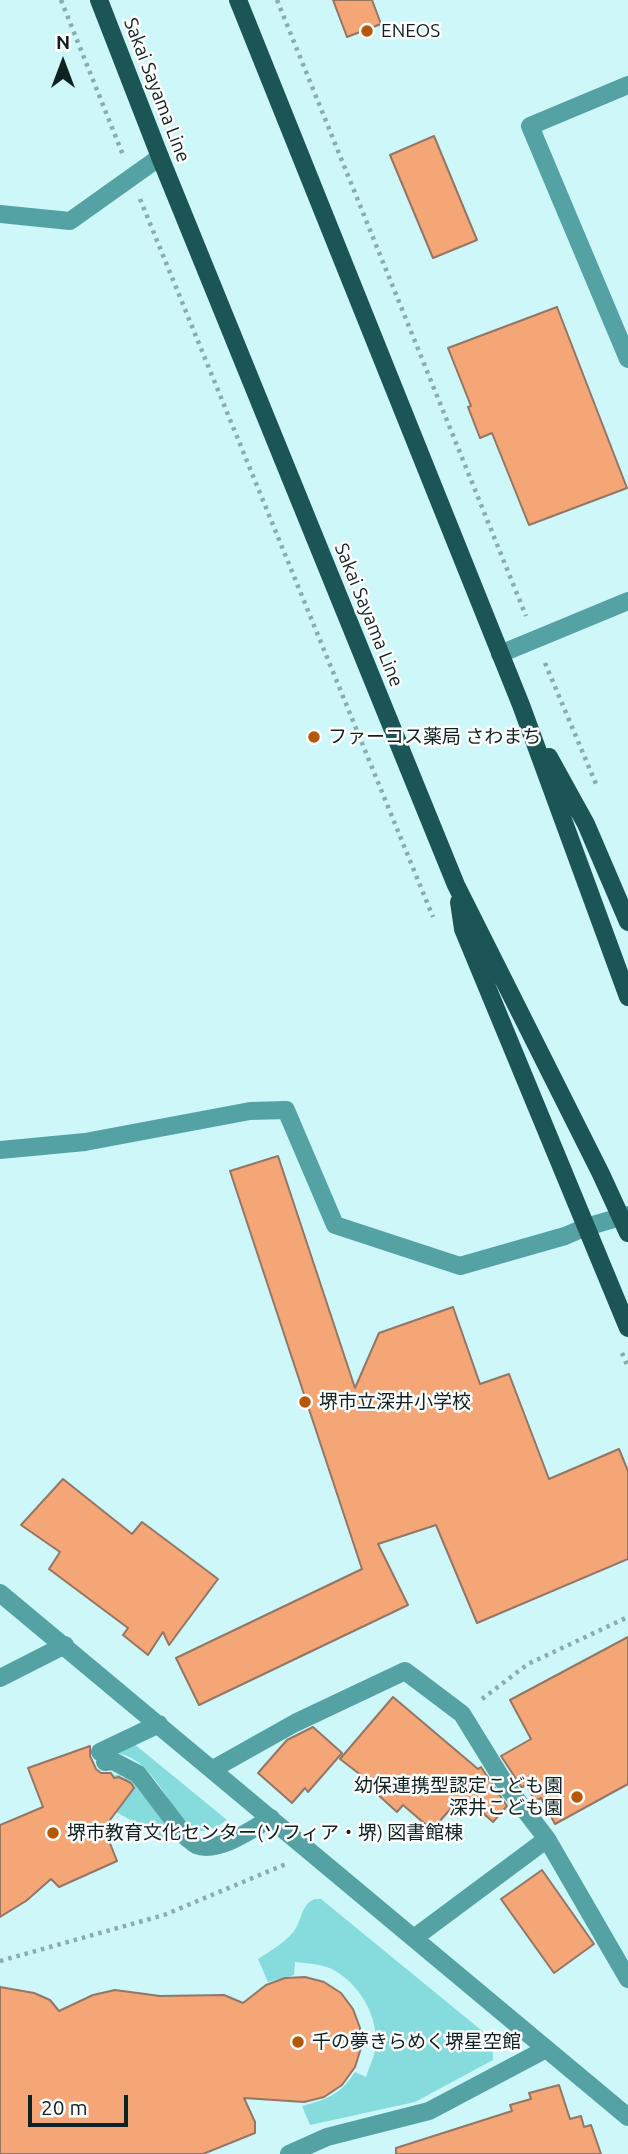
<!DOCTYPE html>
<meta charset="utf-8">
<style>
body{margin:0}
#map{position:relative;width:628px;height:2154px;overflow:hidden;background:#cdf7f8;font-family:Ubuntu,sans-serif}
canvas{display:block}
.north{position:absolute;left:28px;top:28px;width:70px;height:70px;-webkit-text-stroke:5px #fff;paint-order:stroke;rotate:0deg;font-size:19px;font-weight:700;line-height:28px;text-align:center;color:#102121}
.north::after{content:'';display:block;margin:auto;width:24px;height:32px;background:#102121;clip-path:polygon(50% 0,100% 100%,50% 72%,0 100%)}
.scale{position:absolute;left:28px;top:2095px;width:100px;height:32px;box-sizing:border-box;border:4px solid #102121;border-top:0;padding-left:9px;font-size:21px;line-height:24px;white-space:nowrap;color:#102121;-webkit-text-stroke:5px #fff;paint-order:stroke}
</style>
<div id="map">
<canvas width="628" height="2154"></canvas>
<div class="north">N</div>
<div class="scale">20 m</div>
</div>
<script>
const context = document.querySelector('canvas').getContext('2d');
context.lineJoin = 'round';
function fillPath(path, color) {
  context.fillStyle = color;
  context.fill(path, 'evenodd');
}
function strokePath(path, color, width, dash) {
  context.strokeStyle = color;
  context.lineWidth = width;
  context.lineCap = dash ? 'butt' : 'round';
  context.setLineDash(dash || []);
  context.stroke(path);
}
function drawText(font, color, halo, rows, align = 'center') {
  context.font = font + ' Ubuntu,"Noto Sans JP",sans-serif';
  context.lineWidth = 5;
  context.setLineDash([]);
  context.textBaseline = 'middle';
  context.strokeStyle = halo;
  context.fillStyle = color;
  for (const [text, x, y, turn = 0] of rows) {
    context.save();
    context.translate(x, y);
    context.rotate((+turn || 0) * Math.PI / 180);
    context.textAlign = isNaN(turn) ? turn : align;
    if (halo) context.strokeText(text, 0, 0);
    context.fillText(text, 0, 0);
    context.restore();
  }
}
fillPath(new Path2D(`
 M133,1743L227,1820C219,1825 211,1832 202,1831C173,1828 159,1757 115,1753Z
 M127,1773L132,1776L137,1788L175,1835V1841L171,1842L116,1812L131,1791L123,1775L113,1778L111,1776Z
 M315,1899H321L492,2039L493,2060L415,2102L310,2125L302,2106C328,2099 340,2095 355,2072L366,2077C369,2068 373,2059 375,2051C381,2018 358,1979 327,1967C317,1964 305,1963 295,1962L294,1975L268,1982L258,1959C270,1951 285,1943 294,1931C303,1919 300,1905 315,1899Z`), '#86dbdc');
const building = new Path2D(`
 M333,0H372L381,24L347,37Z
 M434,136L477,240L433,258L390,155Z
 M557,307L627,488L529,525L492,433L480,438L468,407L471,406L448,348Z
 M278,1156L355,1388L379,1333L453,1307L480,1384L509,1374L549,1479L619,1449L628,1471V1559L477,1623L436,1525L378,1544L408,1605L199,1705L176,1658L362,1569L230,1171Z
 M63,1479L132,1534L142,1522L218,1579L169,1645L163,1632L148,1655L123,1635L128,1628L49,1569L60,1552L21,1525Z
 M628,1637V1784L555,1824L541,1798L535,1801L526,1784L522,1788L501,1756L531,1739L510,1700Z
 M393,1697L478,1769L481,1767L507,1806L493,1822L466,1798L464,1800L461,1797L432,1830L403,1805L397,1812L376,1793L379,1789L340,1759Z
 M313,1727L342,1753L308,1792L305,1788L292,1803L258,1773L287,1740Z
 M90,1746V1756L96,1769L101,1773H111L114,1778L119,1777L131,1783L134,1788L104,1828L117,1861L59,1887L51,1879L26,1901L0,1917V1825L43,1807L28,1768Z
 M542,1870L594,1944L554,1973L501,1899Z
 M305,1977L324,1982L341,1993L353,2009L360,2028L361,2048L355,2067L342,2085L324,2097L304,2102L244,2098L255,2122V2133L203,2154H0V1987L34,1993L50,2000L59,2011L93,1995L115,1990L160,1996L224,1995L243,2003L266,1985L285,1978Z
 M559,2085L570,2119L581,2116L584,2127L591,2125L601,2154H396V2148L512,2111L510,2105L531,2099L529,2093Z`);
fillPath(building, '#f4a677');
strokePath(building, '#937666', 2);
strokePath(new Path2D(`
 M61,0L123,155
 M277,0L526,616
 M140,199L433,917
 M545,663L596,784
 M622,1353L628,1367
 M482,1699L528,1664L628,1617
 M0,1961L164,1915L286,1864`), '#8aacac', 4.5, [3.5, 5]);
strokePath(new Path2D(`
 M628,85L530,126L628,359
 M0,214L70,221L160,157
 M500,654L628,601
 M0,1150L85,1142L250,1111L286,1110L335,1225L460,1266L565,1236L586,1227L628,1215
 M0,1593L628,2117
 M0,1678L65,1645
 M100,1752L159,1724
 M105,1762L113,1761L138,1774L187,1838C188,1839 195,1844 196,1845C217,1854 253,1829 271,1818
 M213,1769L295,1723L405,1671L462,1714L507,1787L547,1839L628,1979
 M414,1938L547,1839
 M289,2154L327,2137L429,2111L546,2049`), '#54a2a4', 18);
strokePath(new Path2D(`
 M99,0L160,157L456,885L601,1174L628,1233
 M238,0L521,705L628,997
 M549,757L586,824L628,922
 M459,902L463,929L628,1328`), '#1b5556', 18);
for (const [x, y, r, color] of [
 [367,31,7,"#b55704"],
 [314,737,7,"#b55704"],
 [305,1402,7,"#b55704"],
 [577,1797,7,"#b55704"],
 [53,1833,7,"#b55704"],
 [298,2042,7,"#b55704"]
]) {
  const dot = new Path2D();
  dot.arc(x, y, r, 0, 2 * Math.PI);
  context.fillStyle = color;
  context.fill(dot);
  strokePath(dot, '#fff', 2.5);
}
drawText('19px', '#102121', '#fff', [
 ["ENEOS",381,31],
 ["ファーコス薬局 さわまち",328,737],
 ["堺市立深井小学校",319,1402],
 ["幼保連携型認定こども園",563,1786,"right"],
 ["深井こども園",563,1808,"right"],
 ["堺市教育文化センター(ソフィア・堺) 図書館棟",67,1833],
 ["千の夢きらめく堺星空館",312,2042]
], 'left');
drawText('19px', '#102121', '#fff', [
 ["Sakai Sayama Line",157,90,69],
 ["Sakai Sayama Line",369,615,68]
]);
</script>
